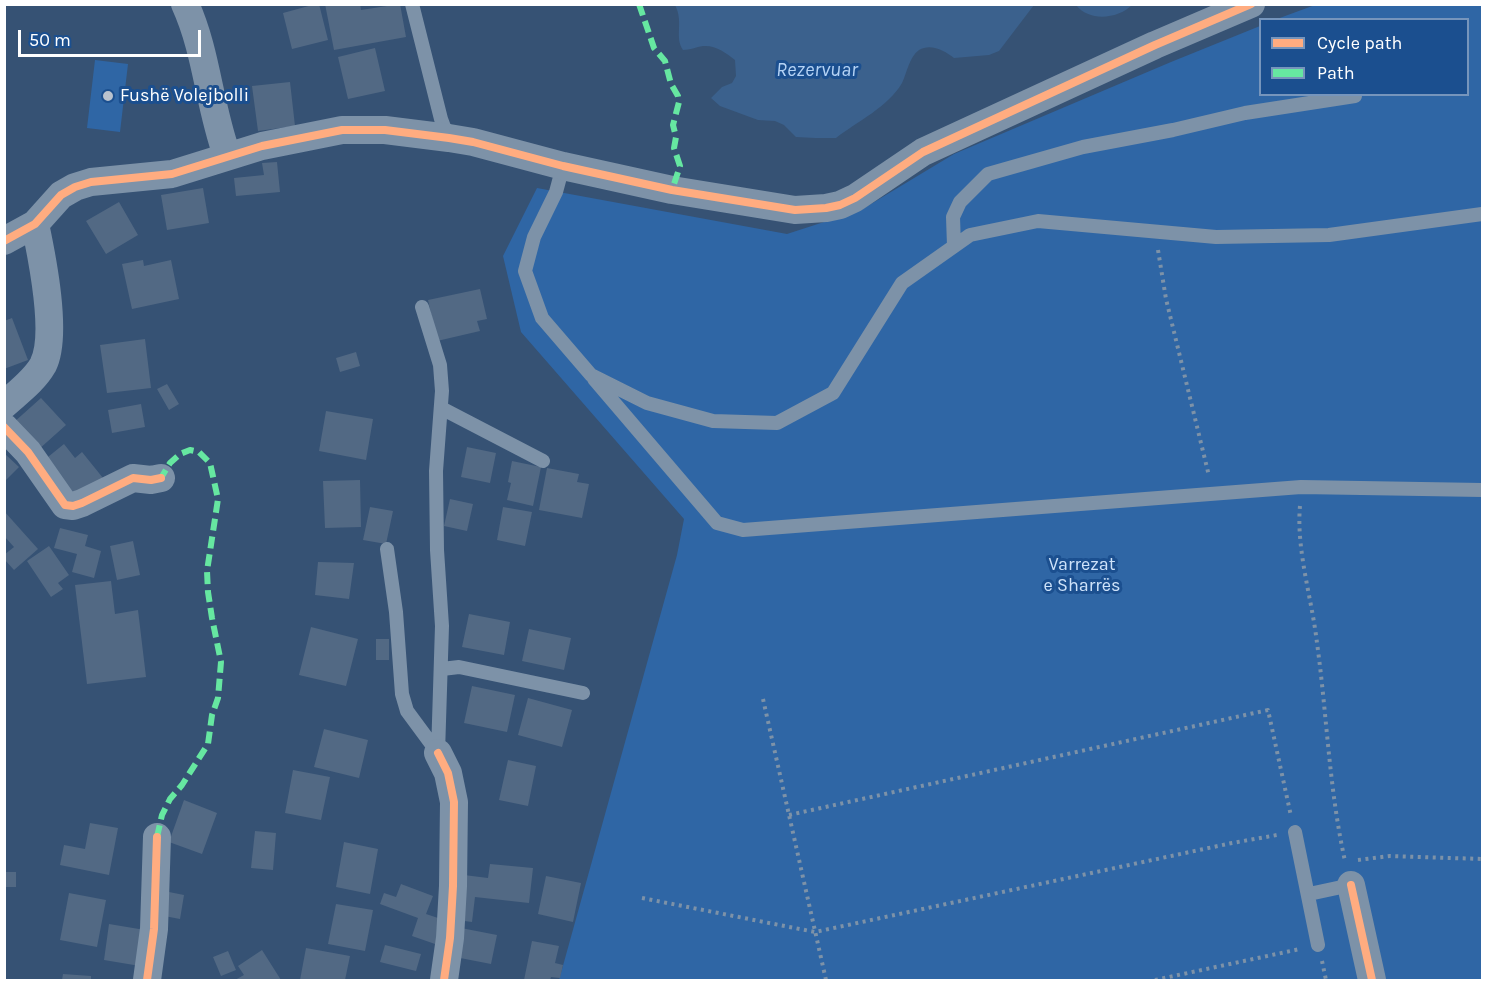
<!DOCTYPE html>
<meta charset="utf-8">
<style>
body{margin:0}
#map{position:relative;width:1487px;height:985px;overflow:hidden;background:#365274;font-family:Karla,sans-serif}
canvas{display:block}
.frame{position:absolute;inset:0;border:6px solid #fff;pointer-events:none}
.legend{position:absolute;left:1259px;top:18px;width:210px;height:78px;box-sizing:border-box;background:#1b4f8f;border:2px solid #7695bc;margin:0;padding:8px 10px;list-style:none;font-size:18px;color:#fff}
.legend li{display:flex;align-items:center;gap:12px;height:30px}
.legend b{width:30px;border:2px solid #7695bc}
.scale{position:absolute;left:18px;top:30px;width:183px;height:27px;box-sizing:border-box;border:3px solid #fff;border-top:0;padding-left:8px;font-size:18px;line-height:21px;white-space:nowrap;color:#fff;-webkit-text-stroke:4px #1b4f8f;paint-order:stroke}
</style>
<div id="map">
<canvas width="1487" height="985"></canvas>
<div class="frame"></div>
<ul class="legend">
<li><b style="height:8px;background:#ffac80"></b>Cycle path</li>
<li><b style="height:8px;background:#66e7a1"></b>Path</li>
</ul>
<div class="scale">50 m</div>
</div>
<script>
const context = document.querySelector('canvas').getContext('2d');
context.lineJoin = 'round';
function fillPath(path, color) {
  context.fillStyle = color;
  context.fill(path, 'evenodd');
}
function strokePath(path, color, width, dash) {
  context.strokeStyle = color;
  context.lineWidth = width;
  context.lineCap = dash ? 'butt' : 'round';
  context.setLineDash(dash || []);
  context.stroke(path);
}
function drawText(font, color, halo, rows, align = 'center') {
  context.font = font + ' Karla,sans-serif';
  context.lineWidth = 6;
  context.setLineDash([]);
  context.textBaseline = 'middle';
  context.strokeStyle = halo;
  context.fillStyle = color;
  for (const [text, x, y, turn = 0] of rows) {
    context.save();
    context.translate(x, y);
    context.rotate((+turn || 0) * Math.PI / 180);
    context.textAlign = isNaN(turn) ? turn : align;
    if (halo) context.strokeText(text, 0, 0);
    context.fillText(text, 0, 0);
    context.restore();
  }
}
fillPath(new Path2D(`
 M1315,5H1482V980H559L677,555L684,519L521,332L503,256L537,188L787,234L861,210L954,154L1171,62L1260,26V94H1468V20L1277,19Z
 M95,60L128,64L120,132L87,128Z`), '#2f66a5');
fillPath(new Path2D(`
 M675,5H1034L999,51L989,55L954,58C945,51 931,43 919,50C909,57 907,73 902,83C888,107 858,121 836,138C823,138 809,138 796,137L784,125L775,121L758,120L720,106L711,98L722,87L732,83L736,76L735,60C726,53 716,45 703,46C696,47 690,50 683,50C674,37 684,22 675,5Z
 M1076,5H1132C1118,19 1089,22 1076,5Z`), '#3b618d');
fillPath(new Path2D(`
 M316,4H319L328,40L292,49L283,13Z
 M325,4H360L361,10L400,4L406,37L334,50Z
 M375,48L385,91L348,99L338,57Z
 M290,82L295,126L258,131L252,86Z
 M277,162L280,192L236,196L234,178L264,175L262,163Z
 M203,188L209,223L167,230L161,195Z
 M119,202L138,235L106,254L86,221Z
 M143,260L144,266L171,260L179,299L132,309L122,264Z
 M480,289L487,319L477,321L480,331L437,341L428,300Z
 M12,318L28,360L4,369V321Z
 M145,339L151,388L107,393L100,345Z
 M356,352L360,366L340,372L336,358Z
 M167,384L179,404L169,410L157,389Z
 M41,398L66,425L38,450L13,423Z
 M141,404L145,427L112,433L108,410Z
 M326,411L373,419L366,460L319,451Z
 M64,444L75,458L82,452L103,478L75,501L43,461Z
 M467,447L496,453L490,483L461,477Z
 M4,453L19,467L4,482Z
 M512,461L541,467L533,506L507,500L511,483L508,482Z
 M547,468L579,474L577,482L589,484L582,518L539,510Z
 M360,480L361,527L325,528L323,481Z
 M450,499L473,504L467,531L444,526Z
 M370,507L393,511L386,544L363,540Z
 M503,507L532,512L525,546L497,540Z
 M4,511L38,549L14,570L4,559V555L14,547L4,536Z
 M60,528L88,535L85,546L101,551L94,578L72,572L77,554L54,548Z
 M133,541L140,575L117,580L110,546Z
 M49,546L69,575L58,583L63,589L51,597L27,561Z
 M318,562L354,563L349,599L315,595Z
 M111,581L115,614L138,610L146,677L87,684L75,585Z
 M469,614L510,622L504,655L462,647Z
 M311,627L358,639L346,686L299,675Z
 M529,629L571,638L564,670L522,661Z
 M376,639H389V660H376Z
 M472,686L515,695L507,732L464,723Z
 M528,698L572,710L562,747L518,735Z
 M324,729L368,740L359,778L314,767Z
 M508,760L536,766L528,806L499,800Z
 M293,770L330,777L321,820L285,813Z
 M184,800L217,813L202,854L169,842Z
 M90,823L118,828L109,875L60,865L64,845L85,849Z
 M255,831L276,833L273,870L251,868Z
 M344,842L378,849L370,894L336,887Z
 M490,864L533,868L529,903L475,897L472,922L457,920L464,875L488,878Z
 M4,872H16V887H4Z
 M546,876L581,883L573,922L538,914Z
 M401,884L433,896L426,914L444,920L435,944L412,936L418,918L380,904L384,893L396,897Z
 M164,891L184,895L180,919L159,915Z
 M69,893L106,900L97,947L60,940Z
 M336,904L373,910L365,951L328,944Z
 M109,924L145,930L140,966L104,960Z
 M461,928L497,935L491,964L455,957Z
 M532,941L559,946L555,963L563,965L560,978L551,977L550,980H524Z
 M385,945L421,954L416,971L380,962Z
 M306,948L350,956L345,980H300Z
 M262,950L281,980H235L244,975L238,966Z
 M228,951L236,970L221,976L213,957Z
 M63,974L91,976V980H62Z`), '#526984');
strokePath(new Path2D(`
 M1158,250L1166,299L1209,476
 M1300,506C1296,550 1312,599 1317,643C1327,715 1329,789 1345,861
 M763,699L826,980
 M789,815L1268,710L1291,816
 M1358,860L1390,856L1482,859
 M642,898L815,932L1232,843L1277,835
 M1322,961L1326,980
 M1155,980L1300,949`), '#7d92a8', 4, [3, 4.5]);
strokePath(new Path2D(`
 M412,4L441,119L448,138
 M563,166L556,192L534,237L525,271L542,318L591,375L647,403L713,421L777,423L833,393L902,283L970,235L1038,221L1216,237L1329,235L1482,214
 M954,246L953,217L960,202L988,174L1083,147L1173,130L1245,113L1355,96
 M422,307L440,365L442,391L436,471L437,550L442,626L438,753
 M594,379L717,523L743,530L1301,487L1482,490
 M441,408L543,461
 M387,549L396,612L402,694L407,711L438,753
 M442,669L459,667L583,693
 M1295,832L1318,945
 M1309,894L1351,885`), '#7d92a8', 14);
strokePath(new Path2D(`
 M185,4C207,52 209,106 227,155
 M4,241L35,224L61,195L75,187L91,182L172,174L262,146L342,130H385L449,138L473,142L563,166L672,190L795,210L826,208L840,205L855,198L923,152L1155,45L1251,4
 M4,405C17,393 34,381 43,365C58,336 42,257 35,224
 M4,427L28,452L65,505L73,506L82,503L133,478L151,480L161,478
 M438,753L448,773L454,802L453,886L450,938L444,980
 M1351,885L1372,980
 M147,980L154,929L157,837`), '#7d92a8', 28);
strokePath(new Path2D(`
 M639,4L654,48L665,61L671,84L678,96L679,102L673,125L676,137L674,148L680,166L672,190
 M157,837L162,815L170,799L182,785L208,744L212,715L218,698L221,662L212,618L208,592L207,571L218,499L210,463L199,452L190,450L180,454L170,463L161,478`), '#66e7a1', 6, [12, 6]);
strokePath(new Path2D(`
 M4,241L35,224L61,195L75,187L91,182L172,174L262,146L342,130H385L449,138L473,142L563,166L672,190L795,210L826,208L840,205L855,198L923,152L1155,45L1251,4
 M4,427L28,452L65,505L73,506L82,503L133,478L151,480L161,478
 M438,753L448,773L454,802L453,886L450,938L444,980
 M1351,885L1372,980
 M147,980L154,929L157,837`), '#ffac80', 8);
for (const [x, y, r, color] of [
 [108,96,6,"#b9c2ce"]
]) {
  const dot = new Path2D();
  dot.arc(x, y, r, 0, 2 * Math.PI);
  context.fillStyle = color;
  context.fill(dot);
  strokePath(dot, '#1b4f8f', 2);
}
drawText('18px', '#fff', '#1b4f8f', [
 ["Fushë Volejbolli",120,96]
], 'left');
drawText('18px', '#cfe3fa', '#1b4f8f', [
 ["Varrezat",1082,565],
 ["e Sharrës",1082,586]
]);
drawText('italic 20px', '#b5d3f5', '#1b4f8f', [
 ["Rezervuar",817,70]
]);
</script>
